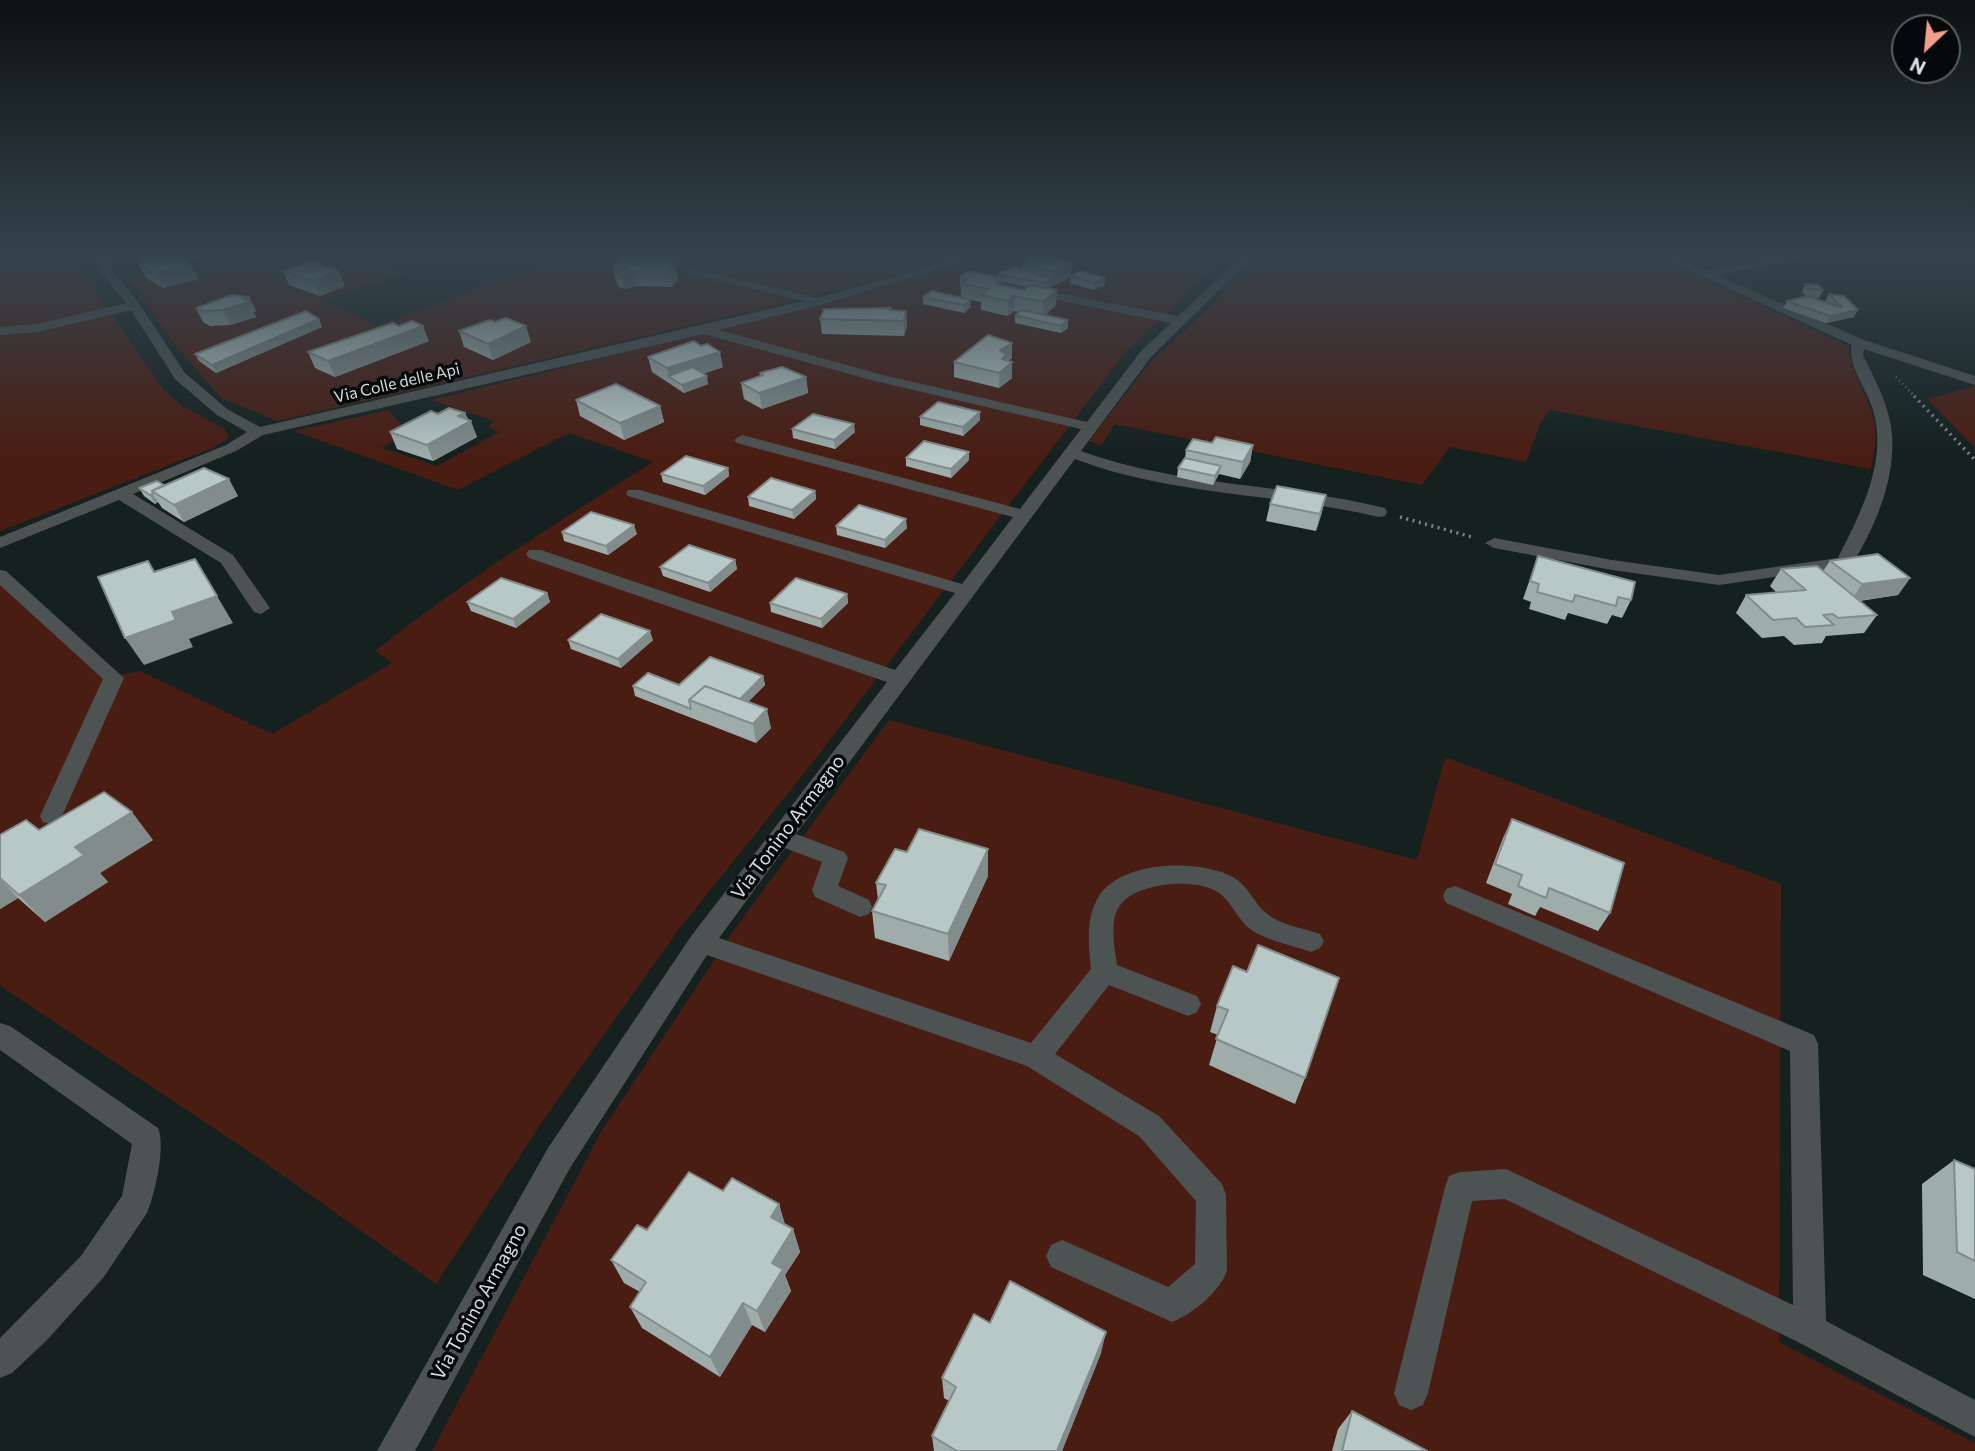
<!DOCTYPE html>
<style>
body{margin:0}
#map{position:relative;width:1975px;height:1451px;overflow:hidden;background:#15211f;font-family:Commissioner,sans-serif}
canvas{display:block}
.north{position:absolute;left:1891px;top:14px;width:70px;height:70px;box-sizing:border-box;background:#050909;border:2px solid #595f5e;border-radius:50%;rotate:206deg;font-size:19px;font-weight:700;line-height:28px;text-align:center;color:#d7dfde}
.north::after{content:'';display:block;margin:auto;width:24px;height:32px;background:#f49e87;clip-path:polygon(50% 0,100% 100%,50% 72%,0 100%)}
</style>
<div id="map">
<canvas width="1975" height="1451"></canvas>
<div class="north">N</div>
</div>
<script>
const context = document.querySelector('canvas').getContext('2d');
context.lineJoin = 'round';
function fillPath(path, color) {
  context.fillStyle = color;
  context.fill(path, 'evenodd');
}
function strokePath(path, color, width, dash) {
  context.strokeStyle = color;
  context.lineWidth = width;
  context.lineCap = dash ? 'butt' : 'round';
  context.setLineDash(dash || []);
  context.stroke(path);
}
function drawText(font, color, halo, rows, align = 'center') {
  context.font = font + ' Commissioner,sans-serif';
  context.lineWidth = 7;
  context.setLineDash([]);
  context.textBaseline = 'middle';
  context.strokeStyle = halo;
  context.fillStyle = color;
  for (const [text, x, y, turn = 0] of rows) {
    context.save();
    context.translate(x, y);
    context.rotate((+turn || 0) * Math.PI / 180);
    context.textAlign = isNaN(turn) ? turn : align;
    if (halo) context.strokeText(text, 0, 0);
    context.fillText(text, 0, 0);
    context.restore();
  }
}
fillPath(new Path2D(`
 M56,254H83V273L163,389L181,405L225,429L229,438L213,448L0,531V264Z
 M224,254H360L408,272L323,301L377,326L567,254H826L842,258L844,254H970L833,292L278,421L221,398L168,336L131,280Z
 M994,254H1228L1124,354L810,766L679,929L544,1119L436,1284L254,1155L0,986V584L102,678L140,671L272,734L392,663L375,651C463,581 558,522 653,462L569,433L458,490L294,431L389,410L408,433L382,448L437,466L499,432L488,427L494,421L431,400L823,304Z
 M1261,254H1652L1848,346C1852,376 1865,389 1872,414C1878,431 1875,452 1871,469L1550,410L1541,422L1526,462L1450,447L1422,485L1114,424L1101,446L1089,441L1152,360L1204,313Z
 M1975,386V448L1927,399Z
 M889,720L1417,860L1445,757L1781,884L1779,1342L1975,1443V1451H432L601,1132L734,930Z`), '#4a1d12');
strokePath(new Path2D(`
 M1896,377L1916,398`), '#7c8684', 2.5, [1, 3.5]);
strokePath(new Path2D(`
 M1914,396L1975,460
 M1400,517L1472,537`), '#7c8684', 3.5, [2, 4.5]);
fillPath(new Path2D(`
 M97,254H109L111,269L138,302L185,373L227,409L260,427L804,301L686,273V269L690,268L818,298L971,254H989L824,304L719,330L883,375L1087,422L1141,351L1171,323L978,284L974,283V277L1178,316L1244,254H1256L1151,357L1081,451C1179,487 1284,483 1385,508L1387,512L1385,516L1379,517C1278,493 1172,496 1075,459L796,834L844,852L848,858L838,886L869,900L872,907L869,914L860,917L815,897L812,890L822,862L785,848L719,938L1031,1043L1091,969C1089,945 1085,918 1099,896C1122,860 1199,859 1233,877C1248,885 1253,902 1265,912C1279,925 1303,928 1320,934L1324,941L1320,948L1311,952C1292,945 1267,941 1250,929C1236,918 1231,898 1214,890C1191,878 1133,883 1119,907C1109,922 1115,948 1117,965L1197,996L1201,1004L1197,1012L1188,1016L1109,985L1055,1054L1159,1116L1222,1184L1226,1195L1227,1271C1219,1292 1193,1314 1172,1322L1051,1267L1046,1256L1051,1245L1062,1240L1168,1287L1195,1264L1196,1201L1139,1136L1027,1066L707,955L570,1168L415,1451H377L548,1148L692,935L887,682L529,558L526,554L529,550H541L895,670L955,593L628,496L626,493L628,490H640L962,584L1013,517L737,443L734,440L742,435L1020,509L1081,429L875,381L704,334L263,435L236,451L133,494L233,555L270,608L261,614L254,612L221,563L119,500L0,548V537L226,445L247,432L217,415L175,379L131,310L38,332L0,335V327L38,324L126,303L99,270Z
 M1654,254H1669L1706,270L1795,254H1819L1813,257L1717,275L1864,340L1975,376V385L1864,349L1863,355C1873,376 1885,397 1890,421C1900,468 1877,526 1851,566L1719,585L1612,570L1494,548L1485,543L1494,538L1612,560L1719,575L1838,558C1861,512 1888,461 1873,410C1867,389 1847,365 1852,345Z
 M0,570L6,571L124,678L62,816L59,822L51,824L43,822L40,816L103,679L0,585Z
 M1455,886L1814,1035L1818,1044L1826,1321L1975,1400V1437L1798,1342L1505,1199L1472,1201L1428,1393L1423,1405L1411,1410L1399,1405L1394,1393L1445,1187L1449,1176L1460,1172L1506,1169L1793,1305L1790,1051L1446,903L1443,896L1446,889Z
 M0,1023L10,1026L158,1128C166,1146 155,1194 147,1213L103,1278L46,1341L12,1373L0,1378V1338L81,1256L122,1196L132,1144L0,1050Z`), '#4d5352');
fillPath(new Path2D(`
 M135,254H200L202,257L186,261L198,279L163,288L146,278L139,264L141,263Z
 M673,260L678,280L672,287L637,286L624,289L618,286L617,282L616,281L613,267Z
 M1022,263L1071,276L1105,278V285L1094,290L1070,283L1071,277L1048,288L1056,305L1045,315L1068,320V328L1061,333L1015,323V315L1019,312L1014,311L1008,316L981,310V302L971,300V307L964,313L923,304V297H961L960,277H997V274L1022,270ZM1004,282L1027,287L1024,290L1004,286Z
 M283,271L345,286L320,296L289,285Z
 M1805,284L1823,290L1819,298L1813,297L1825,302L1829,294L1854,317L1826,323L1783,308L1787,301L1806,296L1802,292Z
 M249,297L256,311L253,312L256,317L230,325L210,326L203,322L196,308Z
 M891,308V310L906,311L907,326L904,336L822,334L820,319Z
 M319,319L322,327L216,373L199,361L195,354Z
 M459,331L531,342L493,360L464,347Z
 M429,341L335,377L315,368L308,352Z
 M1012,343V358L1008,361L1012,378L999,388L954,377V362Z
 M648,357L723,367L703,374L708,384L684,393L652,372Z
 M760,373L806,377L808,393L762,409L744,399L741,383L760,376Z
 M576,400L660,406L664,422L624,440L580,416Z
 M980,412V420L963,436L920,425V417Z
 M465,413L477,437L433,461L397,449L390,432L438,414Z
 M792,429L855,432L835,449L793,438Z
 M1212,443L1253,445L1250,462L1240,479L1219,474L1213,485L1177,477L1178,468L1185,458L1186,450Z
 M969,452V460L951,478L906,466V458Z
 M728,468L729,476L705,495L663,482L661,474Z
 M164,485L238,496L184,522L162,508L158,502L155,504L144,496L139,488Z
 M815,491L816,499L794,519L749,506L748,497Z
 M1270,504L1322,512L1316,531L1266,521Z
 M836,526L907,528L885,548L837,535Z
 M562,532L637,534L608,555L564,541Z
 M1538,556L1631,600L1622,618L1612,615L1607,624L1568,613L1565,620L1529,609L1531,602L1523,599Z
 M735,560L737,569L710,592L663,576L660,567Z
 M1830,561L1910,578L1898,595L1860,601L1877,615L1864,633L1826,636L1822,643L1794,645L1784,636L1762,638L1736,613L1746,595L1777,593L1770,586L1781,569L1823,571Z
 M547,593L550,602L516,628L471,611L467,602Z
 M847,594L848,603L822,628L771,612L770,603Z
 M568,640H653L621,668L571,649Z
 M763,676L765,685L748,702L771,728L756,743L635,696L633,686L679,685Z
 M1512,819L1610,913L1598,931L1540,907L1535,916L1508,904L1512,894L1486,883L1503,838Z
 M39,830L153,840L100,873L108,882L45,922L18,898L0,909V835Z
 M988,849V876L949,961L875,938L872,911L878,900L876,883L907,852Z
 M1233,966L1305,1078L1295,1104L1209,1065L1218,1035L1210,1032L1217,1006Z
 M1954,1160L1975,1169V1299L1923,1275L1922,1184Z
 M723,1191L779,1204L785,1225L793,1229L800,1252L785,1275L791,1291L765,1332L752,1325L720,1377L642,1328L630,1307L640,1292L624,1283L611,1260L647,1230Z
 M990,1323L1101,1353L1062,1451H934L932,1436L949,1401L944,1398L942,1378Z
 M1352,1411L1427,1451H1332L1338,1429Z`), '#9eacaa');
fillPath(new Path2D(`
 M9,254H33L12,258Z
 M152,254H200L202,257L149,270L142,256Z
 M673,260L678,280L672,287L669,265Z
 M1072,263L1071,277L1044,291V283L1053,279V272Z
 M191,264L198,279L163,288L156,274Z
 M339,271L345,286L320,296L314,281Z
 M634,272L637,286L624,289L621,275Z
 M1004,278V292L996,284Z
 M1105,278V285L1094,290V283Z
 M1057,290L1056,305L1043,317V302Z
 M1014,296V311L1008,316V301Z
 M249,297L256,311L253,312L256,317L230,325L223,310L242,299Z
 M971,300V307L964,313V305Z
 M1858,310L1854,317L1826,323L1830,316Z
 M906,311L907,326L904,336V321Z
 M319,319L322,327L216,373L212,365Z
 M1068,320V328L1061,333V326Z
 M423,326L429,341L335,377L328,361Z
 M526,326L531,342L493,360L488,344Z
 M1012,343V358L1006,362H1012V378L999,388L1000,350Z
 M720,352L723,367L677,382L669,376L667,368Z
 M707,376L708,384L684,393L682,385Z
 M806,377L808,393L762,409L759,393Z
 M660,406L664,422L624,440L620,423Z
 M980,412V420L963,436V427Z
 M465,413L468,422L471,421L477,437L433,461L427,445L458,416Z
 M854,424L855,432L835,449L834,440Z
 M1253,445L1250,462L1240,479L1243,462Z
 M969,452V460L951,478V469Z
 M1221,466L1219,474L1213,485L1215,476Z
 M728,468L729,476L705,495L703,486Z
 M229,479L238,496L184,522L174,505Z
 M815,491L816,499L794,519L792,510Z
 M153,494L158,502L155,504L150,495Z
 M1326,495L1322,512L1316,531L1320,514Z
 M906,519L907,528L885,548V540Z
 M634,525L637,534L608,555L606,546Z
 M735,560L737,569L710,592L708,583Z
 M1910,578L1898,595L1850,602L1862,584Z
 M547,593L550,602L516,628L513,619Z
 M847,594L848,603L822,628L821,619Z
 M217,596L233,623L189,639L193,647L144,665L125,638L172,612Z
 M650,631L653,640L621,668L618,659Z
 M763,676L765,685L735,714L733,705Z
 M767,709L771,728L756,743L753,724Z
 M132,812L153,840L100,873L108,882L45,922L19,895L75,847Z
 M988,849V876L949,961L948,934Z
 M0,879L18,898L0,909Z
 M779,1204L786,1228L771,1217Z
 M793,1229L800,1252L785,1275L791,1291L765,1332L757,1311L772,1263Z
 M743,1303L752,1325L720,1377L710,1357Z
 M1106,1332L1101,1353L1062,1451H1057Z`), '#818c8b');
const building = new Path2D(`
 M174,254L191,264L156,274L139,264Z
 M635,254H658L673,260L669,265L675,266L669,273L634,272L621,275L615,272L627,268L613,267L623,255Z
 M1041,254L1072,263L1053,272L1022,263Z
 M312,262L339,271L314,281L283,271Z
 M1014,267L1053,279L1044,283L997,274Z
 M968,271L1004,278L996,284L1024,290L1030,285L1057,290L1043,302L1014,296L1008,301L981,295L989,289L961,284L967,279L960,277Z
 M1080,271L1105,278L1094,283L1071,276Z
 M1805,284L1818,285L1823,290L1810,289Z
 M932,291L971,300L964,305L923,297Z
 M1829,294L1844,296L1858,310L1830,316L1787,301L1808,296L1839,307H1842Z
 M232,295L249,297L242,299L249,302L223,310L203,311L196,308Z
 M891,308L890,310L906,311L904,321L820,319L824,309Z
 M1022,310L1068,320L1061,326L1015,315Z
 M306,311L319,319L212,365L195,354Z
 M506,318L526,326L488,344L459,331L490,320L495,322Z
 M412,321L423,326L328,361L308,352L393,323L399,326Z
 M988,335L1012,343L1000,350L1006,355L1002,359L1012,362L999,373L954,362Z
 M694,341L701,346L707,344L720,352L667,368L648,357Z
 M693,367L707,376L682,385L668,376Z
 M782,367L806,377L759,393L741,383L763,375L760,373Z
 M616,384L660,406L620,423L576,400Z
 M938,402L980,412L963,427L920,417Z
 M449,408L465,413L458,416L471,421L427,445L390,432L431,411L438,414Z
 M813,414L854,424L834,440L792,429Z
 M1216,437L1253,445L1243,462L1186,450L1193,439L1212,443Z
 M924,441L969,452L951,469L906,458Z
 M686,456L728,468L703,486L661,474Z
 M1185,458L1221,466L1215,476L1178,468Z
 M204,468L229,479L174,505L152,491Z
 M771,478L815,491L792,510L748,497Z
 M157,481L164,485L152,491L153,494L150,495L139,488Z
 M1277,486L1326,495L1320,514L1270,504Z
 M859,505L906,519L885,540L836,526Z
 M591,512L634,525L606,546L562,532Z
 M689,545L735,560L708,583L660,567Z
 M1878,554L1910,578L1862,584L1830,561Z
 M1538,556L1635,582L1631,600L1618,597L1616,606L1575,595L1573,602L1537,592L1539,584L1530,581Z
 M195,559L217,596L172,612L176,620L125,638L98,577L148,561L154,572Z
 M1817,566L1877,615L1838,618L1833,614L1823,615L1834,625L1805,627L1796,618L1773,620L1746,595L1806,590L1781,569Z
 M501,578L547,593L513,619L467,602Z
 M796,578L847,594L821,619L770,603Z
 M601,614L650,631L618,659L568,640Z
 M710,657L763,676L740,699L705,686L689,700L691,709L633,686L648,673L679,685Z
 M705,686L767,709L753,724L689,700Z
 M104,792L132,812L75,847L84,855L19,895L0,878V835L26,820L39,830Z
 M1512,819L1624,863L1610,913L1549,888L1546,898L1518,886L1522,875L1495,864Z
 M919,829L988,849L948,934L872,911L886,885L876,883L895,849L907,852Z
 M1258,945L1339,978L1305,1078L1216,1039L1228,1010L1217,1006L1233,966L1247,972Z
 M1954,1160L1975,1169V1261L1957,1252Z
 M689,1172L723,1191L732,1178L779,1204L771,1217L793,1229L772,1263L783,1269L757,1311L743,1303L710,1357L630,1307L646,1282L611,1260L637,1225L647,1230Z
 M1010,1281L1106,1332L1057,1451H957L932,1436L956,1387L942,1378L974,1314L990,1323Z
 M1352,1411L1427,1451H1342Z`);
fillPath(building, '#b8c8c6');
strokePath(building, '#818c8b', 2);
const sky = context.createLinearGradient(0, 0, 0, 457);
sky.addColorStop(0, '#0c1211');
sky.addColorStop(0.56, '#35434d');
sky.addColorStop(1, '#35434d00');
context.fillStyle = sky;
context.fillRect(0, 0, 1975, 457);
drawText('16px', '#d7dfde', '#050909', [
 ["Via Colle delle Api",397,383,-13]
]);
drawText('19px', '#d7dfde', '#050909', [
 ["Via Tonino Armagno",788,827,-53],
 ["Via Tonino Armagno",479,1302,-61]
]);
</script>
